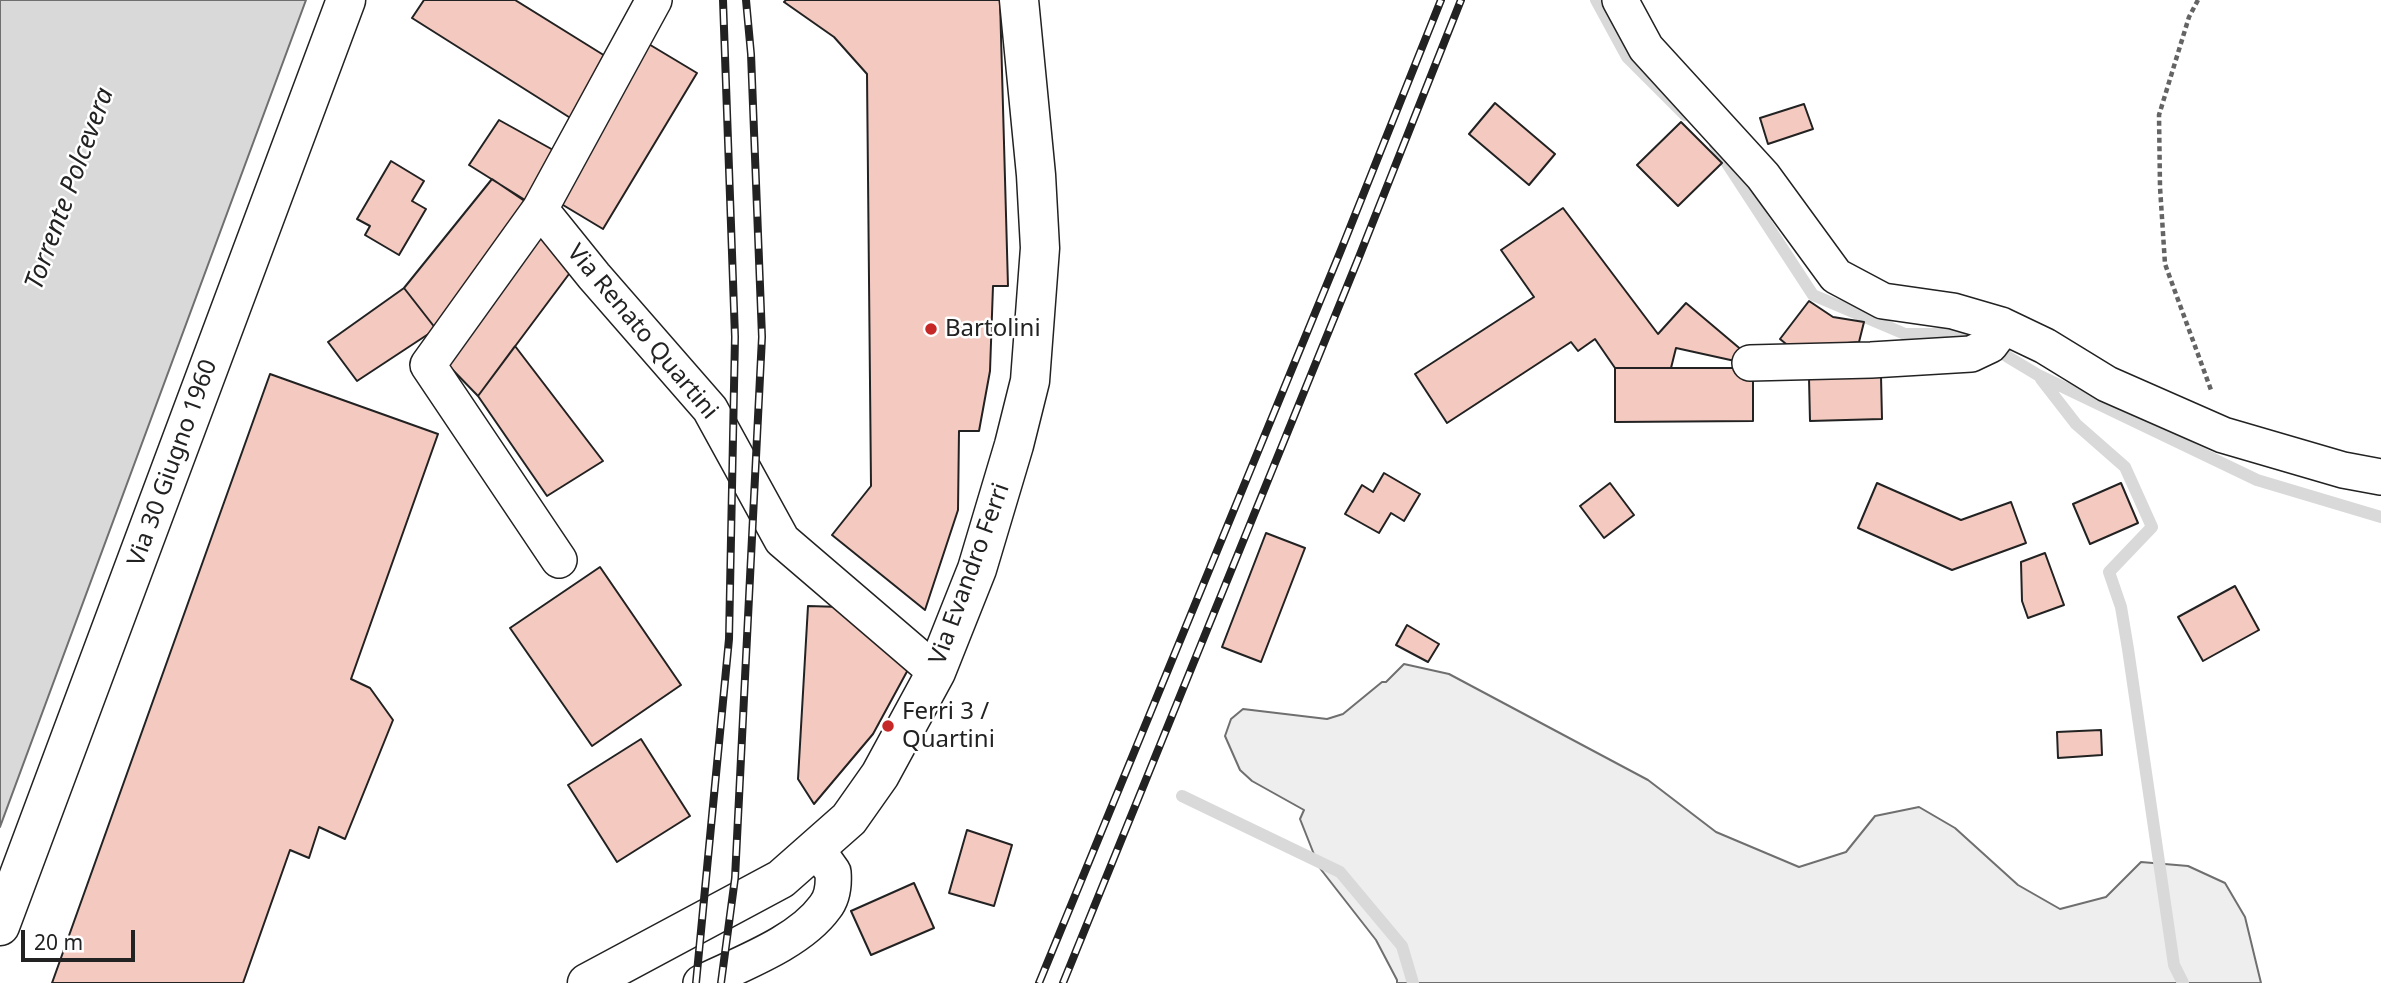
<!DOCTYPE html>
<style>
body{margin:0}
#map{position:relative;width:2381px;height:983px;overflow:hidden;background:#fff;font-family:"Noto Sans",sans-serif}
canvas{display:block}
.scale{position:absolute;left:21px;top:930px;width:114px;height:32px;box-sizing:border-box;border:4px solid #222;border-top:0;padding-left:9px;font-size:21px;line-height:24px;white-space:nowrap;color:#222;-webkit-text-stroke:5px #fff;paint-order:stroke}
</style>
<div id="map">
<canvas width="2381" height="983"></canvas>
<div class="scale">20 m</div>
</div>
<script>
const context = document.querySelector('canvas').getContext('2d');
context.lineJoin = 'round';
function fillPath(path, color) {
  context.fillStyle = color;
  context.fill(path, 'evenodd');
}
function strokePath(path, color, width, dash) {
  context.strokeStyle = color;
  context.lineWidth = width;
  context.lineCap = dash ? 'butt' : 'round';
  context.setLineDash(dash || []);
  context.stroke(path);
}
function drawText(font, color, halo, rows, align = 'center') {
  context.font = font + ' "Noto Sans",sans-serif';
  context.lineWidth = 5;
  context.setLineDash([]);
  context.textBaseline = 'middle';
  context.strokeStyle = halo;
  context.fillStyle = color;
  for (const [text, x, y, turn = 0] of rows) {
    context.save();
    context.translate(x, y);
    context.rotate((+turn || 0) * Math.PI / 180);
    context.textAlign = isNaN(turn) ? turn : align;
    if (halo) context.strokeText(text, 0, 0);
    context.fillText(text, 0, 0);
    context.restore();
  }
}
const green = new Path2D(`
 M1404,664L1449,674L1648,780L1716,832L1799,867L1846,852L1875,816L1919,807L1955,828L2018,885L2060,909L2106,897L2141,862L2188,866L2225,883L2245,917L2261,983H1397V980L1376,940L1319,867L1300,819L1304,810L1252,781L1240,770L1225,736L1231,719L1243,709L1327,719L1343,714L1382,682H1386Z`);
fillPath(green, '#eee');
strokePath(green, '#6f6f6f', 2);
const water = new Path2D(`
 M0,0H306L0,827Z`);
fillPath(water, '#d9d9d9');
strokePath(water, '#6f6f6f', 2);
strokePath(new Path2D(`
 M1596,0L1627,57L1685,115
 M1715,145L1813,295L1905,334H1978
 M1993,345L2008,357L2038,375L2257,480L2381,517
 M2041,379L2076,424L2125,467L2152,527L2109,572L2121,607L2128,649L2174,965L2183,983
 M1182,796L1340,872L1402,946L1413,983`), '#d9d9d9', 12);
const building = new Path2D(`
 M424,0H515L610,59L572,119L412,18Z
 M786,0H1000L1008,286H993L990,371L979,431H959L958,510L925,610L832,535L871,486L867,74L834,37L784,2Z
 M647,43L697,73L603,229L553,199Z
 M1495,103L1555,154L1529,185L1469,134Z
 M1804,104L1813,129L1768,144L1760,118Z
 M499,120L555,151L525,200L469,165Z
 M1681,122L1722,163L1678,206L1637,165Z
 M391,161L424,181L412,201L426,209L399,255L365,235L370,226L357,219Z
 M492,179L532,206L436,329L404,288Z
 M1563,208L1658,334L1686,303L1744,352L1735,361L1676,348L1671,368H1615L1595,339L1578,351L1571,342L1447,423L1415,374L1534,297L1501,250Z
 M537,233L578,262L478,396L446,363Z
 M404,288L436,329L357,381L328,342Z
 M1809,301L1833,317L1864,322L1859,342L1791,348L1780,339Z
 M515,346L603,461L547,496L478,396Z
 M1615,368H1753V421L1615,422Z
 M270,374L438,434L351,679L370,688L393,720L345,839L319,827L309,858L290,850L243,983H52Z
 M1881,376L1882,419L1810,421L1809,378Z
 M1384,473L1420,494L1404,521L1391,513L1379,533L1345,514L1362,485L1373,492Z
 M1610,483L1634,515L1604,538L1580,506Z
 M1877,483L1961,520L2011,502L2026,543L1952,570L1858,528Z
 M2121,483L2138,523L2090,544L2073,504Z
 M1266,533L1305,548L1261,662L1222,647Z
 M2045,553L2064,605L2028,618L2022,601L2021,562Z
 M600,567L681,685L592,746L510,628Z
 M2235,586L2259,630L2203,661L2178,617Z
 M808,606L842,607L910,666L873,734L814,804L798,779Z
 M1407,625L1439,644L1428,662L1396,645Z
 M2101,730L2102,755L2058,758L2057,732Z
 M641,739L690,816L617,862L568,785Z
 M967,830L1012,845L994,906L949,893Z
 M914,883L934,928L871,955L851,911Z`);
fillPath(building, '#f3c9c0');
strokePath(building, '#222', 2);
const street = new Path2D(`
 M1620,0L1646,48L1763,176L1836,276L1883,301L1953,311L2001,325L2045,346L2107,384L2223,435L2343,470L2381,477
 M540,209L594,276L710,409L782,540L936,672
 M1750,363L1871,360L1971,354L1990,345L1996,337L2001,325
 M559,560L428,365L540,209L654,0
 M701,983C740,964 799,943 825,907C833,897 834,885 833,872L816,848`);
const primary = new Path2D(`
 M0,926L346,0
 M587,983L781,879L849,819L880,775L936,672L977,569L1014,445L1030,381L1040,248L1036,175L1019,0`);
strokePath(street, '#222', 38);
strokePath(primary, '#222', 41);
strokePath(new Path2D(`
 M2198,0L2189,17L2159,115L2160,187L2165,264L2211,390`), '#646464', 4.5, [5, 3.5]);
strokePath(street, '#fff', 35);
strokePath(primary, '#fff', 38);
const rail = new Path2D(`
 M696,983L729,639L735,337L723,0
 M721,983L735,878L762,337L751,54L746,0
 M1039,983L1341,250L1441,0
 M1063,983L1359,257L1461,0`);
strokePath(rail, '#222', 8);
strokePath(rail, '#fff', 5, [16]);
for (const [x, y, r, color] of [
 [931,329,7,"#c62828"],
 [888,726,7,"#c62828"]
]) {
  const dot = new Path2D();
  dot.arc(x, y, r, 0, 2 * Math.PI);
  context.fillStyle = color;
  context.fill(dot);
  strokePath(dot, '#fff', 2.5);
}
drawText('24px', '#222', '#fff', [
 ["Bartolini",945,329],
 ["Ferri 3 /",902,712],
 ["Quartini",902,740]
], 'left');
drawText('24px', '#222', '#fff', [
 ["Via Renato Quartini",642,332,50],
 ["Via 30 Giugno 1960",173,463,-70],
 ["Via Evandro Ferri",970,574,-70]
]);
drawText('italic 26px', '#222', '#fff', [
 ["Torrente Polcevera",70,189,-70]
]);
</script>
